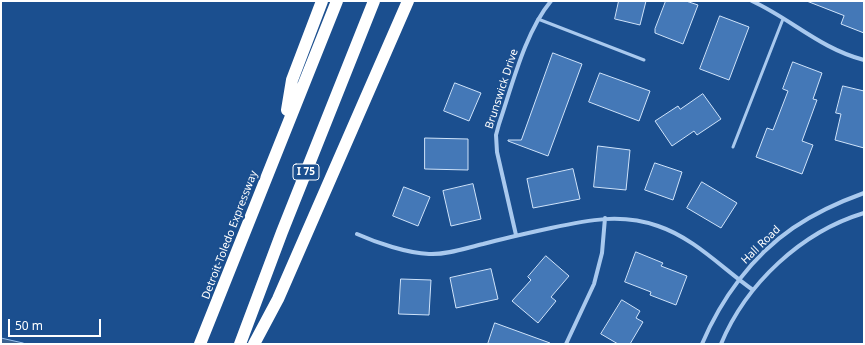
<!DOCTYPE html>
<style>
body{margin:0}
#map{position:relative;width:865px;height:345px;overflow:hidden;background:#1b4f8f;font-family:"Noto Sans",sans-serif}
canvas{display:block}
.frame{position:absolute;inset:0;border:2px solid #fff;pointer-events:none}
.scale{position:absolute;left:8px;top:319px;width:93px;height:18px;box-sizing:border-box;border:2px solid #fff;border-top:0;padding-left:5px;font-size:12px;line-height:14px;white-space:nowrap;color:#fff;-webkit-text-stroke:3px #1b4f8f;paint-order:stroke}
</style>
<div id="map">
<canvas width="865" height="345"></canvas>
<div class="frame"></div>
<div class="scale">50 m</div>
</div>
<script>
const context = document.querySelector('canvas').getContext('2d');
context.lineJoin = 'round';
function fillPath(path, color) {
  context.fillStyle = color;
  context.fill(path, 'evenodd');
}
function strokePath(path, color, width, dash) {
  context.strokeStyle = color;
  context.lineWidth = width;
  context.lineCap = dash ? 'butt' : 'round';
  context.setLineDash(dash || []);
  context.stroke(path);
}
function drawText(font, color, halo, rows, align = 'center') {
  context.font = font + ' "Noto Sans",sans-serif';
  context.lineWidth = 4;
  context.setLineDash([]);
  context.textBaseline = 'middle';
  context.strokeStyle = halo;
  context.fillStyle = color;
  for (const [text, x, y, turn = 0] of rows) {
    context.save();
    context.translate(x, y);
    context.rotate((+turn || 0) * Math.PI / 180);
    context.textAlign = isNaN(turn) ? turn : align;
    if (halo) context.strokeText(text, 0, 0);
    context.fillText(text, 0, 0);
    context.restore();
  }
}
const water = new Path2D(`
 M1,338L23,343L25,344H1Z`);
fillPath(water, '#3c6290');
strokePath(water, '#9cc4f0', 1);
const building = new Path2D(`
 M619,1H646L640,25L615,19Z
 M666,1H686L698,5L683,44L655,33V29Z
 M807,1H864V33L841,24L844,16Z
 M720,16L749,27L729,80L700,69Z
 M553,53L582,64L548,156L508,141V140H521Z
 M793,62L822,73L813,99L817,100L802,141L813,145L802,174L756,157L767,128L773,130L788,91L783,89Z
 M600,73L650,91L639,121L589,102Z
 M455,83L481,93L469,121L444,111Z
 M843,86L864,91V148L835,140L841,114L836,113Z
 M703,94L721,119L697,135L694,131L672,146L655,121L678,106L680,109Z
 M425,138L468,139V170L425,169Z
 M598,146L630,150L626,190L594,187Z
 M655,163L682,172L673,200L645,190Z
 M573,169L580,199L533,208L527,179Z
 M702,182L737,203L721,228L687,208Z
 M473,184L481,219L451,226L443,191Z
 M404,187L430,197L418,226L393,216Z
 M636,252L663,263L661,266L687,276L676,305L650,295L651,292L625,282Z
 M546,256L569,276L551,297L556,301L538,323L512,301L531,280L528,277Z
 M491,269L498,299L456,308L450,278Z
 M401,279L431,280L429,315L399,314Z
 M622,300L640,311L636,318L643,322L630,344H618L601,334Z
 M495,323L550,343V344H488Z`);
fillPath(building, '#4478b7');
strokePath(building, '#cfe3fa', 1);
strokePath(new Path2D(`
 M538,19L644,60
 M733,147L783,19`), '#a9c9ee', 3);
strokePath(new Path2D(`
 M752,1C791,19 821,49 864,60
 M357,234C377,243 407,253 429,254C447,255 466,248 483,244C505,238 528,233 551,228C588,220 621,213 658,226C694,238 722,268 753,290
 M516,235L497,152L496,135L499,124C512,86 525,32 551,1
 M566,344L594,284L602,253L605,218
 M702,344C721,299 752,256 793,228C815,213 839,202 864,193
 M721,344C746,284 801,232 864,213`), '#a9c9ee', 4);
strokePath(new Path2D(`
 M287,110L292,80L322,1
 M200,344L337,1
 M240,344L282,232L374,1
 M254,344L278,299L408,1`), '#fff', 12);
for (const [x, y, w] of [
 [306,172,26]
]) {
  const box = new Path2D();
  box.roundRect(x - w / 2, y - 8, w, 16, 3);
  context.fillStyle = '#1b4f8f';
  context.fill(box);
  strokePath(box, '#fff', 1);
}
drawText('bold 10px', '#fff', null, [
 ["I 75",306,172]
]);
drawText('11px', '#fff', '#1b4f8f', [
 ["Brunswick Drive",502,89,-72],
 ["Detroit-Toledo Expressway",230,235,-69],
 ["Hall Road",761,245,-44]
]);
</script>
